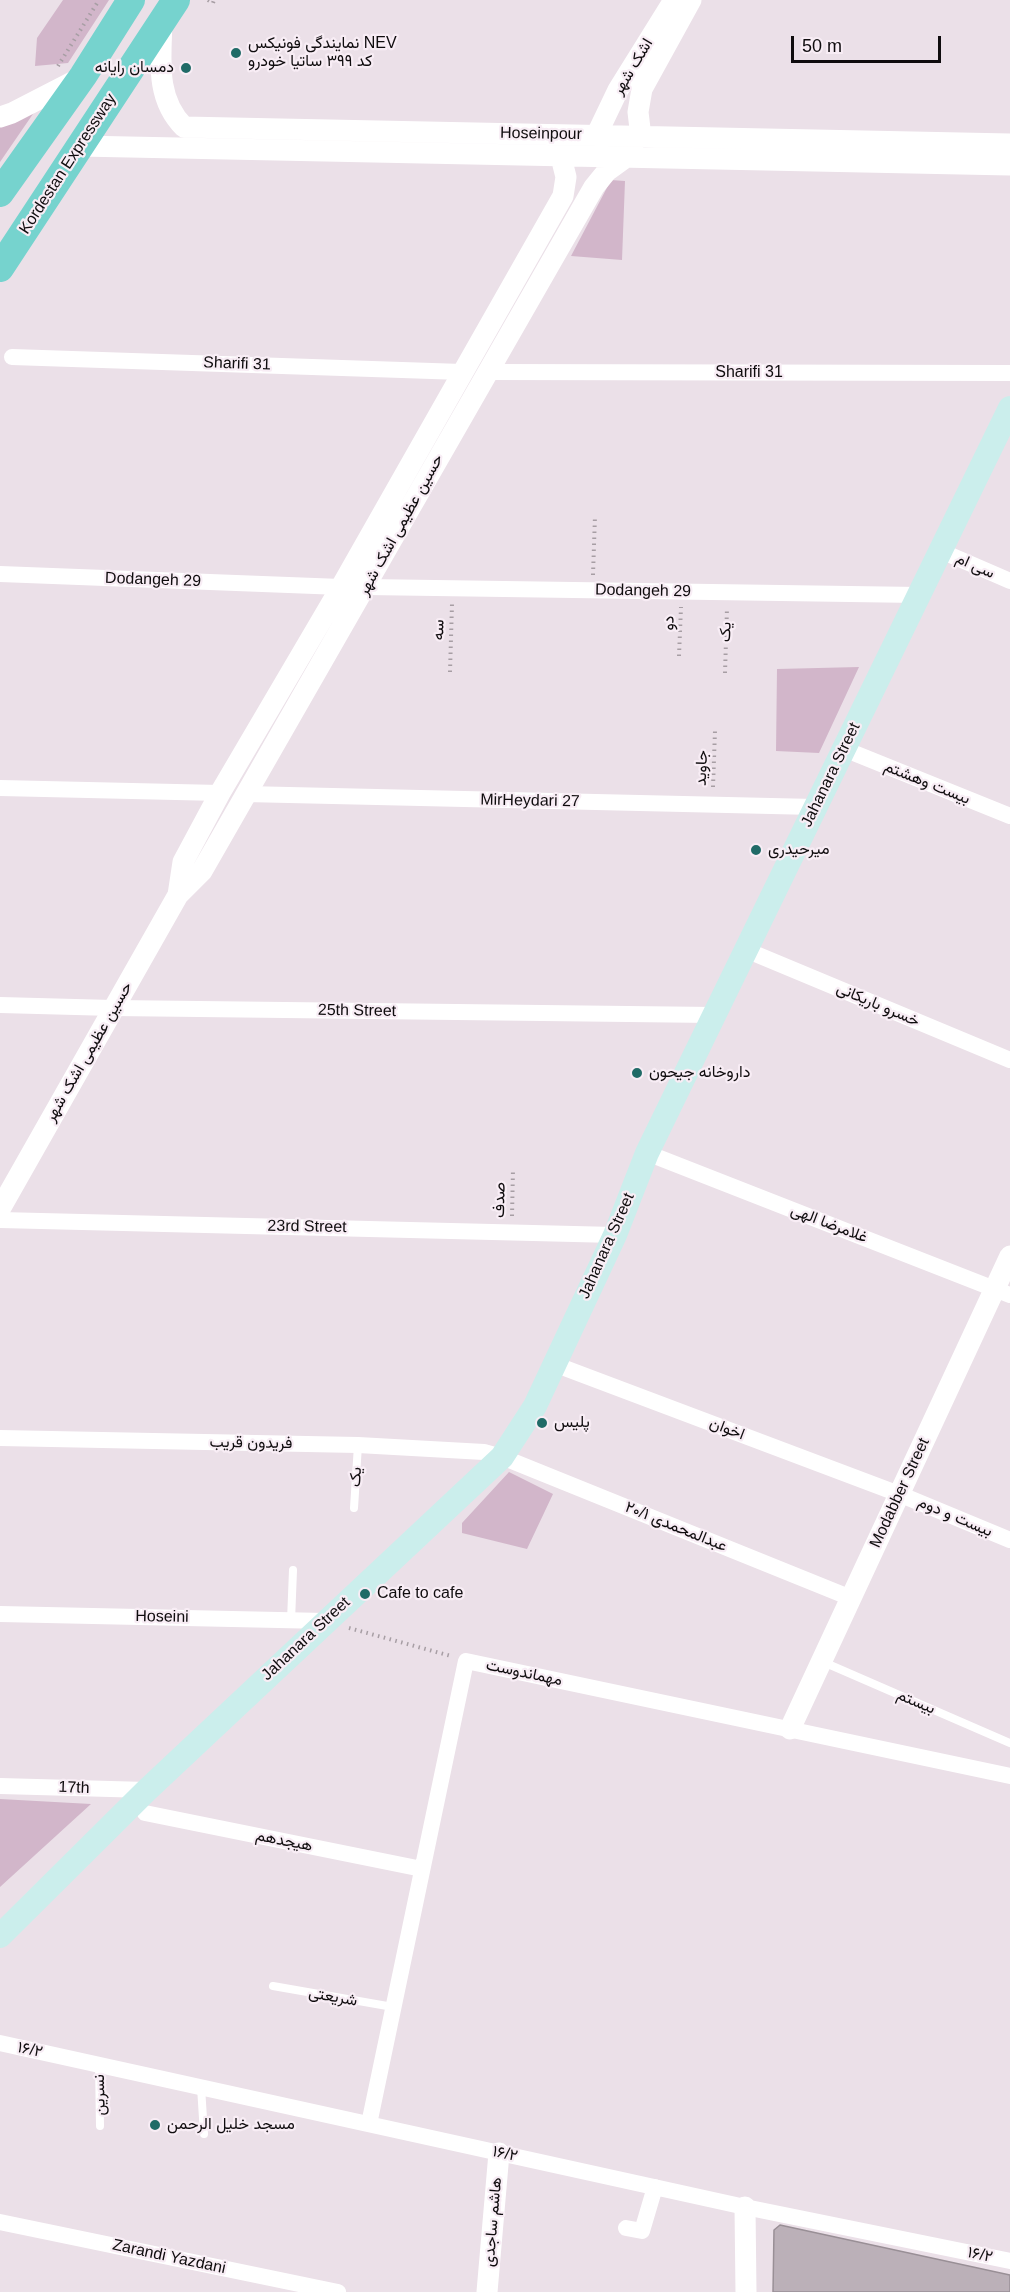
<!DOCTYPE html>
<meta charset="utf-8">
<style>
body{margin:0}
#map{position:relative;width:1010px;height:2292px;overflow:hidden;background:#ebe0e8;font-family:Arial,sans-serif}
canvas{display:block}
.scale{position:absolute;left:791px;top:36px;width:150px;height:27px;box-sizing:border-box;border:3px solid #0f0c0e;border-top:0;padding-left:8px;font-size:18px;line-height:21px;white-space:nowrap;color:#0f0c0e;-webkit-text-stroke:4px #f8edf5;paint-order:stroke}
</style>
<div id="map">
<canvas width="1010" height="2292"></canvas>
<div class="scale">50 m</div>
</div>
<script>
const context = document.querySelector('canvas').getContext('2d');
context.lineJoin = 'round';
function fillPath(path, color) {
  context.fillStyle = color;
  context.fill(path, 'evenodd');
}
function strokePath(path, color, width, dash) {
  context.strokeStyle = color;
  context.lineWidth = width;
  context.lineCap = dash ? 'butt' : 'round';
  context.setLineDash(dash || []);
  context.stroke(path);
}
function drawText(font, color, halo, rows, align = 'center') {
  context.font = font + ' Arial,Vazirmatn,sans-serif';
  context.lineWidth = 4.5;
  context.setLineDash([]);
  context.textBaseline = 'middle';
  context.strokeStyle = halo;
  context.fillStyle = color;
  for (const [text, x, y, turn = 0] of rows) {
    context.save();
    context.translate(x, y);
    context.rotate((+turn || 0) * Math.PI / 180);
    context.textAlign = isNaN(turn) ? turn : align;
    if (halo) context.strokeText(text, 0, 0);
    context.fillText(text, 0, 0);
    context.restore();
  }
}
fillPath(new Path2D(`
 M63,0H109L68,63L35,66L37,38Z
 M35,111L0,162V125Z
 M611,180L625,181L622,260L571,256Z
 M859,667L819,753L776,751L777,669Z
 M509,1472L553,1494L527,1549L462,1533V1523Z
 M0,1799L91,1804L0,1887Z`), '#d2b6ca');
const building = new Path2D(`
 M780,2225L1010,2275V2292H773L774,2230Z`);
fillPath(building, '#bbb0b8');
strokePath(building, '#998f96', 1.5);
strokePath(new Path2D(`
 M208,0L213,3L214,0
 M58,66L99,0
 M593,575L595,516
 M679,656L681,607
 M450,672L452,604
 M725,673L727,608
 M713,787L715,731
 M512,1216L513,1169
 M349,1628L451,1656`), '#a79ea4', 4, [1.5, 4.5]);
strokePath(new Path2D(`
 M354,1508L358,1445
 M291,1621L293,1570
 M821,1661L1010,1743
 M273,1986L393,2007
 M99,2064L100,2126
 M201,2087L204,2134`), '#fff', 8);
strokePath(new Path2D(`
 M12,357L462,372
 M487,372L1010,373
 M941,551L1010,581
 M0,574L341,587
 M366,587L919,595
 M844,749L1010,816
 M0,788L220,793
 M245,794L815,807
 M746,950L1010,1060
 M0,1005L113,1008L714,1015
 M647,1153L1010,1295
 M0,1220L615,1235
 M554,1364L899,1494L1010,1540
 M0,1438L358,1445L484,1452L502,1457L851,1598
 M0,1614L325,1621
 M0,1786L147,1790
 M145,1813L422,1869
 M0,2043L745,2207L1010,2261
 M369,2124L466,1661L1010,1776
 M0,2222L338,2292
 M626,2228L642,2231L655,2187`), '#fff', 16);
strokePath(new Path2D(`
 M162,22C161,59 155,98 184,127L1010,144
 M0,117L12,113L80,78
 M596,136L618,90L674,0
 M641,137L638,112L642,89L691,0
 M80,146L1010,165
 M178,895L183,862L220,793L341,587L563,196L566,177L561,157
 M0,1209L178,895L202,871L594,187L607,171L625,158
 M790,1729L1010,1256
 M745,2207L746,2292
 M487,2292L499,2153`), '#fff', 21);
strokePath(new Path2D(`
 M0,1936L147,1790L502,1457L535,1406L615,1235L647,1153L1010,408`), '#cbeeec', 24);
strokePath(new Path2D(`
 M0,193L83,76L131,0
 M0,268L176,0`), '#76d3ce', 28);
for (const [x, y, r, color] of [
 [236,53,6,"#206b67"],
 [186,68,6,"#206b67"],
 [756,850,6,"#206b67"],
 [637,1073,6,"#206b67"],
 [542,1423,6,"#206b67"],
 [365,1594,6,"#206b67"],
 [155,2125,6,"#206b67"]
]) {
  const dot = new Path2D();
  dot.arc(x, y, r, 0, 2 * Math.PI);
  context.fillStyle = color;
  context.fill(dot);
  strokePath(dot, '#f8edf5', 2);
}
drawText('16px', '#0f0c0e', '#f8edf5', [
 ["نمایندگی فونیکس NEV",248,44],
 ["کد ۳۹۹ ساتیا خودرو",248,62],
 ["دمسان رایانه",174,68,"right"],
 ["میرحیدری",768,850],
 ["داروخانه جیحون",649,1073],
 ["پلیس",554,1423],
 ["Cafe to cafe",377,1594],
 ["مسجد خلیل الرحمن",167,2125]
], 'left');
drawText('16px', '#0f0c0e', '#f8edf5', [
 ["اشک شهر",633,67,-59],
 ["Hoseinpour",541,134,1],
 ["Kordestan Expressway",68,164,-57],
 ["Sharifi 31",237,364,2],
 ["Sharifi 31",749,373],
 ["حسین عظیمی اشک شهر",401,525,-61],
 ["سی ام",975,566,24],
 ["Dodangeh 29",153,580,2],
 ["Dodangeh 29",643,591,1],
 ["دو",669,623,-88],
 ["سه",439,630,-88],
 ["یک",726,632,-88],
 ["جاوید",702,768,-88],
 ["Jahanara Street",831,775,-64],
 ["بیست وهشتم",927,783,22],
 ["MirHeydari 27",530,801,1],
 ["خسرو باریکانی",878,1005,23],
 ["25th Street",357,1011,1],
 ["حسین عظیمی اشک شهر",89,1052,-60],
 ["صدف",500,1200,-89],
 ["غلامرضا الهی",829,1224,21],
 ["23rd Street",307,1227,1],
 ["Jahanara Street",607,1246,-66],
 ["اخوان",727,1429,21],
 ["فریدون قریب",251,1443,1],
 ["یک",356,1477,-87],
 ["Modabber Street",900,1493,-65],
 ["بیست و دوم",955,1517,23],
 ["عبدالمحمدی ۲۰/۱",676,1527,22],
 ["Hoseini",162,1617,1],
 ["Jahanara Street",306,1639,-43],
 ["مهماندوست",524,1673,12],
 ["بیستم",916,1702,23],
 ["17th",74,1788,2],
 ["هیجدهم",284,1841,11],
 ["شریعتی",333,1997,10],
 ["۱۶/۲",30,2050,12],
 ["نسرین",100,2095,-91],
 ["۱۶/۲",505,2154,12],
 ["هاشم ساجدی",493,2222,-85],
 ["۱۶/۲",980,2255,12],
 ["Zarandi Yazdani",169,2257,12]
]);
</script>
